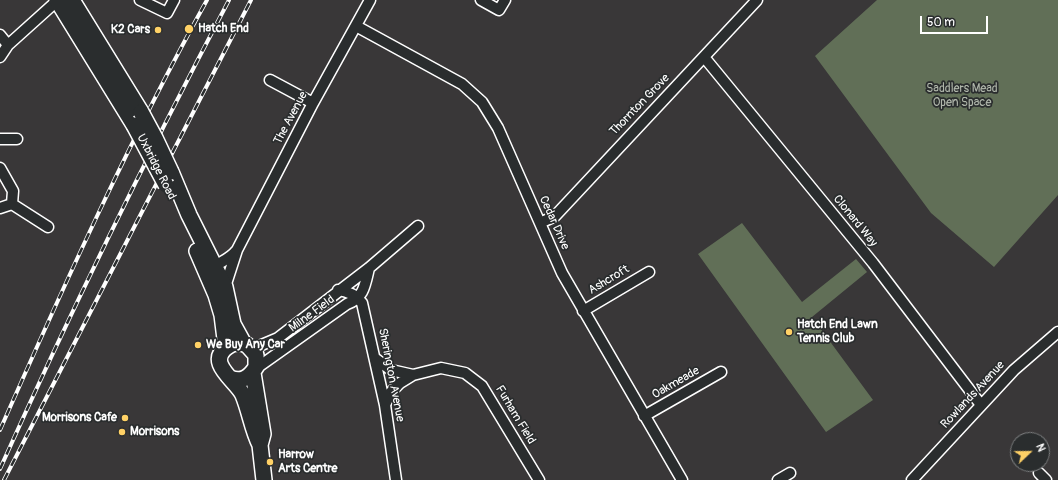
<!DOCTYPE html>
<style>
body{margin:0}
#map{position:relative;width:1058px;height:480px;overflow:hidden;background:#393738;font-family:Pangolin,sans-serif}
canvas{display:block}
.north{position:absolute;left:1010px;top:432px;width:40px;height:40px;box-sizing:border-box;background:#2a2d2e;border:1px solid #7f8182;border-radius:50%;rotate:68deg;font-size:11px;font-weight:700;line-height:16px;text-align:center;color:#fff}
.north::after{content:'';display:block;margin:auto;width:14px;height:18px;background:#ffd166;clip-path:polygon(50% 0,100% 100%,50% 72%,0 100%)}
.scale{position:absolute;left:920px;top:16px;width:68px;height:18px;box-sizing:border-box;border:2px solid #fff;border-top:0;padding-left:5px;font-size:12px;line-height:14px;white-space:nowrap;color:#fff;-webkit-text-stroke:3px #2a2d2e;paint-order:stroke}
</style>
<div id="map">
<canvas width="1058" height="480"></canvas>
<div class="north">N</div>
<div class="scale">50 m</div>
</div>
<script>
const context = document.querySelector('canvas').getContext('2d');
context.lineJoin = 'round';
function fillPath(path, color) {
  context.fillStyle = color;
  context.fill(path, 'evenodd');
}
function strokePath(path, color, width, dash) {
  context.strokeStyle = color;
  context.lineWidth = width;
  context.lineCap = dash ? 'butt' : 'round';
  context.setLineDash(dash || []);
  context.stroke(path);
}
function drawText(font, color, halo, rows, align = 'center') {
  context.font = font + ' Pangolin,sans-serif';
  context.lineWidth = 3.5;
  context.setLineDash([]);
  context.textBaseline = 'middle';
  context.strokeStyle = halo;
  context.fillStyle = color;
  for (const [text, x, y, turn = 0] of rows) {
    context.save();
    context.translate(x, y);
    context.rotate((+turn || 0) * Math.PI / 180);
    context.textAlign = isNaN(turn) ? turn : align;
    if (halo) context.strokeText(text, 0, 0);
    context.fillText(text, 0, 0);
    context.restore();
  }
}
fillPath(new Path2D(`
 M877,0H1058V195L994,267L931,213L815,56Z
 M742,223L802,302L856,259L867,272L812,317L873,400L826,432L698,254Z`), '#616f57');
const street = new Path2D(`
 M140,0L167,13L174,0
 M481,0L499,10L505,0
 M356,26L462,84L482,102L498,128L562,273L682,480
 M0,35L8,45
 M0,57L8,45L58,0
 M704,57L873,263L981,405
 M270,80L313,103
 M0,139H17
 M0,168L13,191L12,204
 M0,208L12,204L48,227
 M540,223L555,216L757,0
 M211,270C218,262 229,260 236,251
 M225,287L237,250L313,103L370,0
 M338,290C347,291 356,295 362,303L385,405L396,480
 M583,311L649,272
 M252,349L278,338L369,268L418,226
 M376,359L391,370L413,375
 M254,370L347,304C364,298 365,285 369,268
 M385,405L391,392L400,383L413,375L441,368L465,373L482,386L539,480
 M644,416L721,372
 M1039,473L1046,480
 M778,480L790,473
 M912,480L1014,370L1058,332`);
const primary = new Path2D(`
 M57,0L134,125
 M72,0L141,112
 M171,172L189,215L225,287L233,324L244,344
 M197,251L216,295L222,315L226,347
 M253,373L263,434L260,445L264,480
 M230,378C242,383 250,377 256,367V355L247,345C240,342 233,342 227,347C205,363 237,381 243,395C250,412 252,429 260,445`);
strokePath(street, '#fff', 13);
strokePath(primary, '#fff', 18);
strokePath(street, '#2a2d2e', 10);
strokePath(primary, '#2a2d2e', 15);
const rail = new Path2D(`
 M0,430C64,285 130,139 207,0
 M0,469C71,310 148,154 229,0
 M4,480L251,0`);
strokePath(rail, '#fff', 4);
strokePath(rail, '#2a2d2e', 2.5, [8]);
const primaryBridge = new Path2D(`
 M141,112L155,138L171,172
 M134,125L166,185`);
strokePath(primaryBridge, '#fff', 18, []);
strokePath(primaryBridge, '#2a2d2e', 15);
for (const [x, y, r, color] of [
 [189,29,5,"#ffd166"],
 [158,30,4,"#ffd166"],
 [789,332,4,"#ffd166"],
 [198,345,4,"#ffd166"],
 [125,418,4,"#ffd166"],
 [122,432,4,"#ffd166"],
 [270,462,4,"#ffd166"]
]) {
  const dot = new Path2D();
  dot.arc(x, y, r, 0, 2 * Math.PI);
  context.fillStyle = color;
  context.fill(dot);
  strokePath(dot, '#2a2d2e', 1.5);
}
drawText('bold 12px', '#fff', '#2a2d2e', [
 ["Hatch End",198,29],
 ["K2 Cars",150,30,"right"],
 ["Hatch End Lawn",797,325],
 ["Tennis Club",797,339],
 ["We Buy Any Car",206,345],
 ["Morrisons Cafe",117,418,"right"],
 ["Morrisons",130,432],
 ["Harrow",278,455],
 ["Arts Centre",278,469]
], 'left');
drawText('12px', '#b0b7ab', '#2a2d2e', [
 ["Saddlers Mead",962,89],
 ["Open Space",962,103]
]);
drawText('12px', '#fff', '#2a2d2e', [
 ["Thornton Grove",640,105,-46],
 ["The Avenue",291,118,-62],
 ["Uxbridge Road",156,167,63],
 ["Clonard Way",855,221,51],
 ["Cedar Drive",554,223,66],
 ["Ashcroft",609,280,-31],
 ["Milne Field",312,314,-36],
 ["Sherington Avenue",391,375,79],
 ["Oakmeade",676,383,-30],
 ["Rowlands Avenue",973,395,-47],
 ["Furham Field",515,415,59]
]);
</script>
